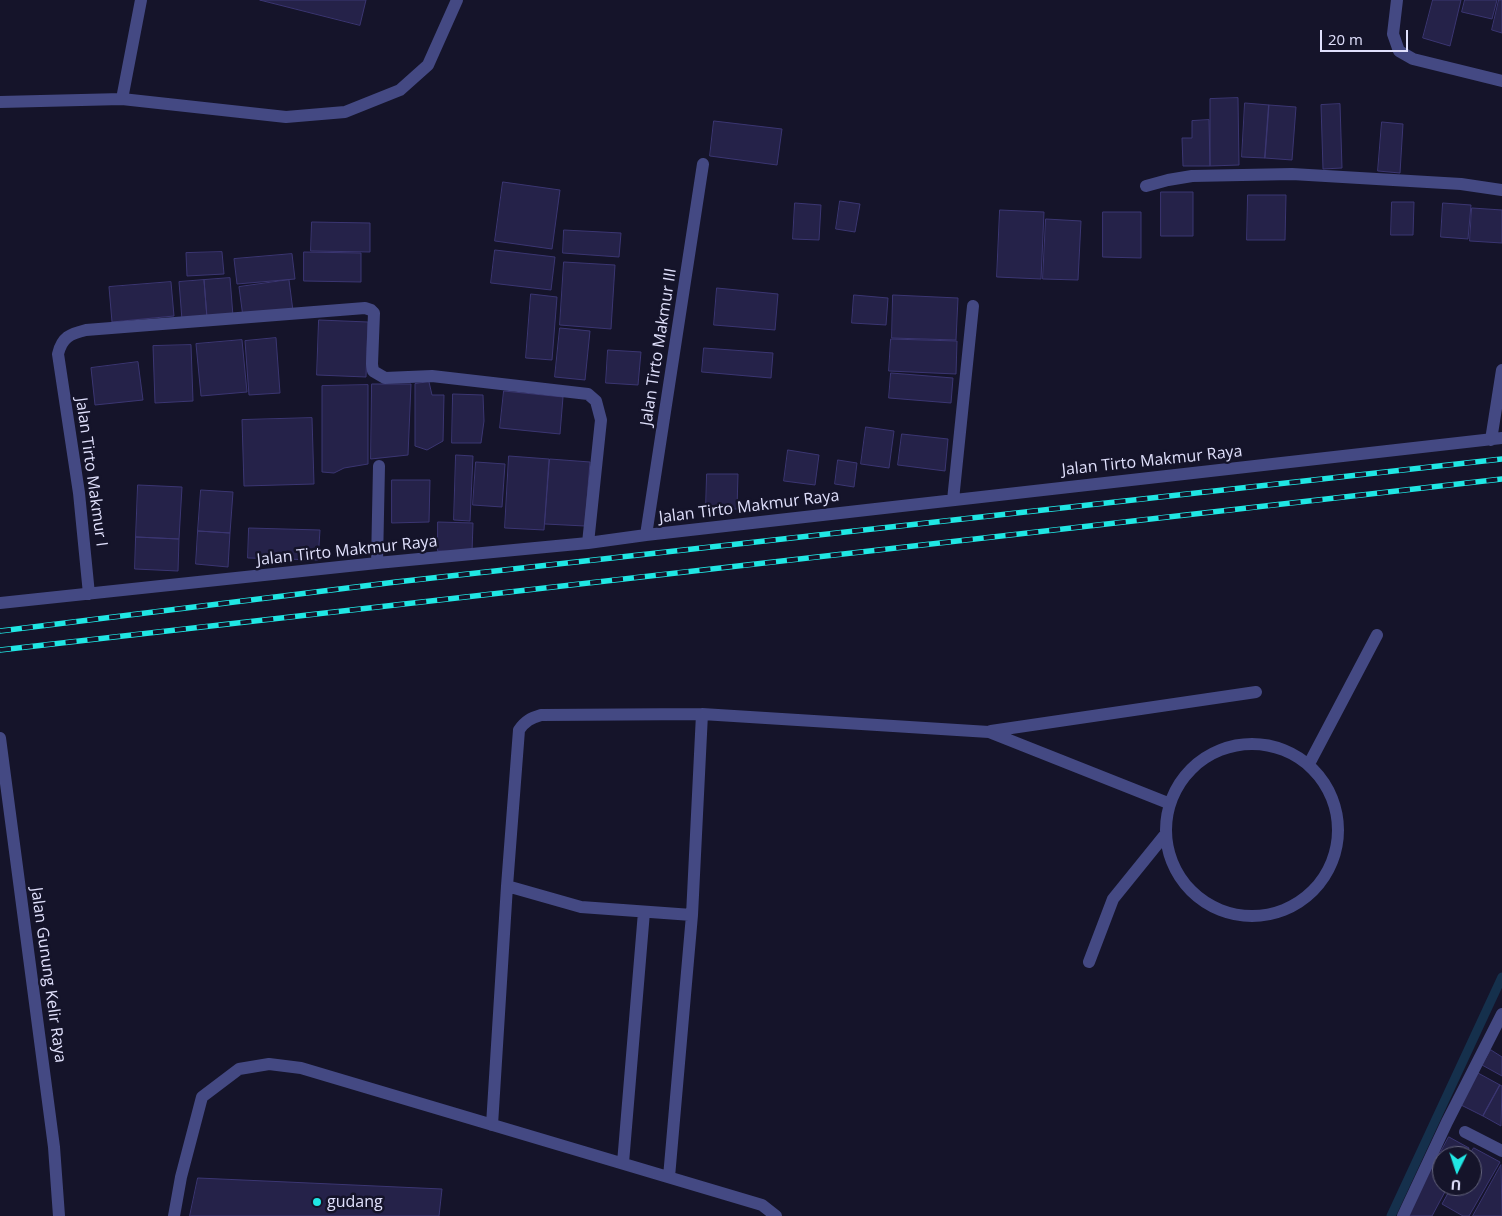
<!DOCTYPE html>
<style>
body{margin:0}
#map{position:relative;width:1502px;height:1216px;overflow:hidden;background:#15142a;font-family:"Open Sans",sans-serif}
canvas{display:block}
.north{position:absolute;left:1432px;top:1146px;width:50px;height:50px;box-sizing:border-box;background:#15142a;border:1px solid #66667e;border-radius:50%;rotate:184deg;font-size:14px;font-weight:700;line-height:20px;text-align:center;color:#e0e0fc}
.north::after{content:'';display:block;margin:auto;width:18px;height:22px;background:#20e7e4;clip-path:polygon(50% 0,100% 100%,50% 72%,0 100%)}
.scale{position:absolute;left:1320px;top:30px;width:88px;height:22px;box-sizing:border-box;border:2px solid #e0e0fc;border-top:0;padding-left:6px;font-size:15px;line-height:18px;white-space:nowrap;color:#e0e0fc;-webkit-text-stroke:4px #15142a;paint-order:stroke}
</style>
<div id="map">
<canvas width="1502" height="1216"></canvas>
<div class="north">U</div>
<div class="scale">20 m</div>
</div>
<script>
const context = document.querySelector('canvas').getContext('2d');
context.lineJoin = 'round';
function strokePath(path, color, width, dash) {
  context.strokeStyle = color;
  context.lineWidth = width;
  context.lineCap = dash ? 'butt' : 'round';
  context.setLineDash(dash || []);
  context.stroke(path);
}
function fillPath(path, color) {
  context.fillStyle = color;
  context.fill(path, 'evenodd');
}
function drawText(font, color, halo, rows, align = 'center') {
  context.font = font + ' "Open Sans",sans-serif';
  context.lineWidth = 5;
  context.setLineDash([]);
  context.textBaseline = 'middle';
  context.strokeStyle = halo;
  context.fillStyle = color;
  for (const [text, x, y, turn = 0] of rows) {
    context.save();
    context.translate(x, y);
    context.rotate((+turn || 0) * Math.PI / 180);
    context.textAlign = isNaN(turn) ? turn : align;
    if (halo) context.strokeText(text, 0, 0);
    context.fillText(text, 0, 0);
    context.restore();
  }
}
strokePath(new Path2D(`
 M1391,1216L1502,977`), '#15304c', 9);
const building = new Path2D(`
 M260,0H366L360,25Z
 M1433,0H1461L1450,46L1423,38Z
 M1465,0H1497L1492,19L1462,12Z
 M1499,0H1502V33L1492,30Z
 M1238,98L1239,165L1210,166V99Z
 M1245,103L1269,105L1265,158L1242,157Z
 M1340,104L1342,168L1323,169L1321,105Z
 M1269,105L1296,107L1292,160L1265,158Z
 M1209,120L1210,166H1183L1182,138H1192V121Z
 M714,121L782,129L777,165L710,156Z
 M1382,122L1403,124L1400,173L1378,171Z
 M503,182L560,190L552,249L495,241Z
 M1161,192H1193V236H1161Z
 M1248,195H1286L1285,240H1247Z
 M840,201L860,204L855,232L836,229Z
 M1392,202H1414L1413,235H1391Z
 M795,203L821,205L819,240L793,239Z
 M1443,203L1471,205L1468,239L1441,237Z
 M1472,208L1502,210V243L1470,241Z
 M1000,210L1044,212L1041,279L997,277Z
 M1103,212H1141V258L1103,257Z
 M1046,219L1081,221L1078,280L1043,279Z
 M312,222L370,223V252L311,251Z
 M564,230L621,233L619,257L563,253Z
 M495,250L555,257L551,290L491,283Z
 M222,252L224,274L187,276L186,253Z
 M304,252L361,253V282L304,281Z
 M292,254L295,279L237,284L234,259Z
 M564,262L615,265L611,329L560,325Z
 M230,278L233,316L207,318L204,280Z
 M204,280L207,318L182,320L179,282Z
 M289,280L293,311L243,317L239,287Z
 M171,282L174,316L112,322L109,287Z
 M717,288L778,294L775,330L714,325Z
 M531,294L557,297L552,360L526,358Z
 M854,295L888,298L886,325L852,323Z
 M893,295L958,298L956,340L892,338Z
 M319,320L368,322L366,377L317,375Z
 M560,328L590,331L585,380L555,377Z
 M276,338L280,393L249,395L245,341Z
 M891,339L957,341L956,374L889,371Z
 M242,340L247,392L201,396L196,344Z
 M191,345L193,401L155,403L153,346Z
 M704,348L773,353L771,378L702,372Z
 M608,350L641,352L638,385L606,383Z
 M138,362L143,400L95,405L91,368Z
 M891,373L953,378L951,403L889,398Z
 M429,382L432,395H444L443,441L427,450L415,446V384Z
 M372,384H411L408,455L371,459Z
 M368,385V464L344,468L334,473L322,472V386Z
 M504,391L563,397L560,434L500,428Z
 M453,394L483,395L484,421L481,443H452Z
 M312,418L314,484L244,486L242,420Z
 M866,427L894,431L889,468L861,464Z
 M902,434L948,439L945,471L898,465Z
 M788,450L819,455L815,485L784,481Z
 M456,455L473,456L470,521L454,520Z
 M509,456L549,459L544,530L505,528Z
 M550,459L590,462L585,526L545,524Z
 M838,460L857,463L854,487L835,484Z
 M476,462L505,464L502,507L473,505Z
 M707,474H738L737,509H706Z
 M392,480H430L429,522L392,523Z
 M138,485L182,487L179,539L136,537Z
 M201,490L233,492L230,533L198,531Z
 M438,522L473,523L472,552L438,551Z
 M249,528L320,530L318,560L248,558Z
 M198,531L230,533L228,567L196,564Z
 M136,537L179,539L178,571L135,569Z
 M1491,1050L1502,1057V1076L1482,1065Z
 M1478,1073L1500,1085L1483,1116L1461,1105Z
 M1500,1085L1502,1086L1501,1126L1483,1116Z
 M1449,1137L1469,1148L1465,1156H1442V1186H1448L1432,1216H1406Z
 M1474,1148L1500,1162L1469,1216H1463L1442,1204L1452,1186H1472V1156H1469Z
 M1501,1165L1502,1216H1473Z
 M198,1178L442,1189L439,1216H190Z`);
fillPath(building, '#252249');
strokePath(building, '#3b3672', 1);
strokePath(new Path2D(`
 M1397,0L1393,34L1399,51L1413,59L1502,81
 M122,99L141,0
 M0,102L122,99L286,117L345,112L400,90L428,65L457,0
 M1146,186L1168,180L1192,176L1292,174L1461,184L1502,190
 M1491,440L1502,370
 M953,500L973,306
 M646,535L703,164
 M377,563L379,466
 M89,594L79,493L58,354C62,337 70,334 86,330L365,308L371,310L374,313L372,364L373,371L385,378L432,376L588,394L596,401L601,420L588,543
 M0,603L377,563L588,543L646,535L1502,438
 M702,714L692,915L581,907L507,886L519,730C525,721 531,718 541,715L702,714L989,732L1168,803
 M991,731L1256,692
 M0,738L54,1147L59,1216
 M1166 830a86 86 0 1 1 172 0a86 86 0 1 1-172 0Z
 M1309,764L1377,635
 M1089,962L1113,899L1164,836
 M492,1125L507,886
 M1465,1132L1502,1151
 M623,1163L644,912
 M669,1177L692,915
 M174,1216L181,1177L202,1097L239,1069L269,1064L301,1068L762,1205L776,1216
 M1403,1216L1447,1122L1502,1014`), '#444983', 12);
const rail = new Path2D(`
 M0,631L396,582L1502,459
 M0,650L1502,479`);
strokePath(rail, '#20e7e4', 5.5);
strokePath(rail, '#15142a', 4, [11]);
for (const [x, y, r, color] of [
 [317,1202,5,"#20e7e4"]
]) {
  const dot = new Path2D();
  dot.arc(x, y, r, 0, 2 * Math.PI);
  context.fillStyle = color;
  context.fill(dot);
  strokePath(dot, '#15142a', 2);
}
drawText('16px', '#e0e0fc', '#15142a', [
 ["Jalan Tirto Makmur III",659,347,-81],
 ["Jalan Tirto Makmur Raya",1152,461,-6],
 ["Jalan Tirto Makmur I",91,472,82],
 ["Jalan Tirto Makmur Raya",749,507,-7],
 ["Jalan Tirto Makmur Raya",347,551,-6],
 ["Jalan Gunung Kelir Raya",48,975,82]
]);
drawText('16px', '#e0e0fc', '#15142a', [
 ["gudang",327,1202]
], 'left');
</script>
